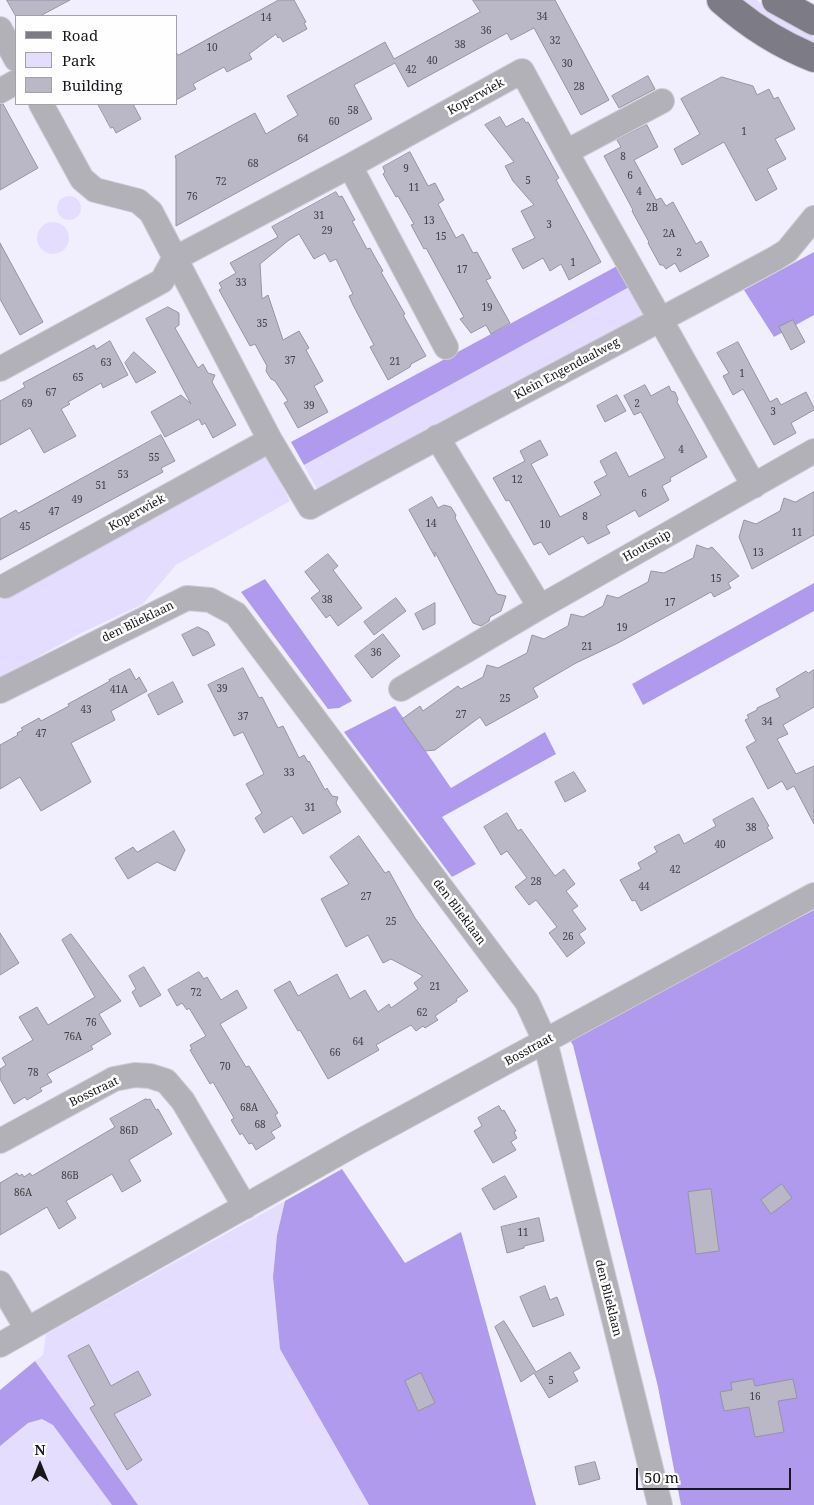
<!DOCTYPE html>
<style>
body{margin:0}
#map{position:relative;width:814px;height:1505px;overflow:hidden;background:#f1effd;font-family:"Noto Serif",serif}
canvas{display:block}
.legend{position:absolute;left:15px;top:15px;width:162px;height:90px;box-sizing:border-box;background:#fefefe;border:1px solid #a2a2a4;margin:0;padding:6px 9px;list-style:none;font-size:15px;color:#18171c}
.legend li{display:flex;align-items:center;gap:10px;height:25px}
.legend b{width:25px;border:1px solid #a2a2a4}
.north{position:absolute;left:15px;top:1440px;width:50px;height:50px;-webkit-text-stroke:4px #fefefe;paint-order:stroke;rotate:0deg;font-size:14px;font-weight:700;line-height:20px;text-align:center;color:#18171c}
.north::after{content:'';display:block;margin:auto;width:18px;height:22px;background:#18171c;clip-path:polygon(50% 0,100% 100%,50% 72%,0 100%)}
.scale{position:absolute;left:636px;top:1468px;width:155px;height:22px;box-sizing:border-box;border:2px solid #18171c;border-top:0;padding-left:6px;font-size:15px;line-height:18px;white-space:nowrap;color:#18171c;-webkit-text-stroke:4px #fefefe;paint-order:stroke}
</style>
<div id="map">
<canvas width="814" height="1505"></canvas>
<ul class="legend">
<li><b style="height:6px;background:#7d7b86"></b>Road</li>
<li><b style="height:14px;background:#e4ddfe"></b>Park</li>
<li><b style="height:14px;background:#bab8c6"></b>Building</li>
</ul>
<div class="north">N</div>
<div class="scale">50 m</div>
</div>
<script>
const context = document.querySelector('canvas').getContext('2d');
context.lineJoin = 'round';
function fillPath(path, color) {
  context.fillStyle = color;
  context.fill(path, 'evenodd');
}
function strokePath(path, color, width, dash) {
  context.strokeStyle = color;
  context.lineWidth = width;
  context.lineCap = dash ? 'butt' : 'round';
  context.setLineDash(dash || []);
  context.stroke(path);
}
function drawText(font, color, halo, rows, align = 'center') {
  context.font = font + ' "Noto Serif",serif';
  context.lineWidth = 5;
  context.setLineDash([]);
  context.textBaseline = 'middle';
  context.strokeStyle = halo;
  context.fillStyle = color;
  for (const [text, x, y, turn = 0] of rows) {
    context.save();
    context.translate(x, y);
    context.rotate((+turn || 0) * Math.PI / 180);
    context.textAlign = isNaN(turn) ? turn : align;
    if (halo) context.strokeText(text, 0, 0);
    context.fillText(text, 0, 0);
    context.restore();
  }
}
fillPath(new Path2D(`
 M728,0H757L766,8L804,32L814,37V54Z
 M57 208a12 12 0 1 1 24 0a12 12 0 1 1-24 0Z
 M37 238a16 16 0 1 1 32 0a16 16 0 1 1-32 0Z
 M631,286L647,314L317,489L304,465Z
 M265,453L290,501L176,565L143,604L79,634L2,677H0V599Z
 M285,1201L277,1235L273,1277L280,1349L369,1505H138L35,1361L43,1355L46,1334Z
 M43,1384L133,1505H0V1414Z`), '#e4ddfe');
fillPath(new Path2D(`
 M814,252V315L774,337L744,290Z
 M619,265L631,286L304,465L291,442Z
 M265,579L352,701L339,708L328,709L241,592Z
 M814,583V611L643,705L632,684Z
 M395,706L451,788L545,732L556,754L442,817L476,864L452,877L344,732Z
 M814,910V1505H681L658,1387L573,1045L567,1036Z
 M342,1169L405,1263L461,1232L536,1505H369L280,1349L273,1277L277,1235L285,1201Z
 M35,1361L138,1505H112L53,1425L42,1419L28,1423L0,1446V1390Z`), '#af9aee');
const building = new Path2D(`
 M7,0H70L40,16H16Z
 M279,0H294L306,22L304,23L307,29L283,42L280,37L278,38L276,34L249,54L252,59L227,72L224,67L193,84L196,89L176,100V52L178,55Z
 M473,0H555L609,100L581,115L534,28L511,40L507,33L408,87L395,63L354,85L372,119L176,226V159L175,156L255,113L266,134L298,115L287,96L385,42L394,59L480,12Z
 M648,76L655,89L619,108L612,96Z
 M722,77L753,86L757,95L769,89L774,99L778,97L795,129L775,139L786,159L767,169L777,189L756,201L724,142L682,165L674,149L700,134L681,99Z
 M3,104L38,168L0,190V105Z
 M98,104H133L141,119L116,133L113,127L111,128Z
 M500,117L506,127L523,118L526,123L528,122L559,178L556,180L601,262L569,280L561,264L550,271L543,258L523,269L512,249L535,238L521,211L534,205L513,181L505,166L514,162L485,125Z
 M647,125L658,147L634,160L656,200L661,198L666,206L673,202L696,244L701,241L709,256L680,272L675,263L666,269L663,265H660L648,243L649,242L632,211L633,210L604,156L621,147L617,140Z
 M410,152L428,186L435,183L444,200L438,204L456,238L463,234L473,253L477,252L491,278L486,280L510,323L491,334L486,325L471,333L460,319L464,317L460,310L426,248L424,249L411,225L414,224L398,196L396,197L383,174L385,172L383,167Z
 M336,192L339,197L342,196L355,220L352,221L367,249L370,248L376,259L383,271L381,272L405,314L403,315L426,356L411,364L410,367L388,380L370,347L374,345L353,305L349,296L353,294L336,259L330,262L325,253L314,259L299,234L289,240L260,264L262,299L268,295L283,340L299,331L309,348L306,350L323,381L314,386L328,412L298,428L284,403L288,401L275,381L271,379L266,371L267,366L255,344L250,346L219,290L222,288L219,283L236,273L230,263L278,237L272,227Z
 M0,243L43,322L20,335L0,299Z
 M168,307L179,313V325L175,328L198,368L203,364L208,373L215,375L212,382L236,425L213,438L205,423L202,425L199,419L165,437L151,412L181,395L191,404L146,319Z
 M793,320L805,342L791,350L779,327Z
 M110,341L128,375L103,388L101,383L68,402L70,404L61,409L76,436L44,453L30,428L0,445V401L25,387L23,383L83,351L94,345L96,349Z
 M738,342L770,402L777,398L781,405L806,392L814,408V410L791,423L796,433L774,445L743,389L733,395L723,376L729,373L717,353Z
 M134,352L156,372L136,383L125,363Z
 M645,385L651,396L669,386L671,391L675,392L678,399L677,402L707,457L670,478L671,481L662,486L669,500L639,517L635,510L606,526L610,533L588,544L583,536L549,555L541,542L534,545L509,500L506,501L493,478L525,461L520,451L540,440L548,455L531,464L560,517L601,495L594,482L607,475L600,461L616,452L629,477L665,458L641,412L634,415L624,396Z
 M617,395L626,411L605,422L597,406Z
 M161,435L175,461L161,468L163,472L0,560V519L16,510L18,513Z
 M814,492V535L752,569L739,537L744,520L756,524L780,511L784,498L795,502Z
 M432,497L438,508L444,505L451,507L456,515L455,518L497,594L506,596L501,611L490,617L489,621L481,626L473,623L435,552V557L409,510Z
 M697,545L708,549L712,547L739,576L728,583L731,588L714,597L711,592L618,643L576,663L533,688L538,697L486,726L480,717L435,750L425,751L402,719L420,706L423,711L458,686L461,689L483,677L487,665L498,668L527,653L532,635L544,639L568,626L571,614L583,617L603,606L607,595L618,598L648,582L651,571L664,573L693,558Z
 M328,554L338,566L333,570L362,608L338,626L330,615L326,618L311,598L320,591L305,572Z
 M396,598L406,611L374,635L364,622Z
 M435,603V624L423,630L415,614Z
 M198,627L208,632L215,645L193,656L182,635Z
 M383,634L400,656L372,678L355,656Z
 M243,668L259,698L262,697L278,728L283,726L299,758L304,755L308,762L309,761L325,790L327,788L332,796L338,797L336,803L341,812L303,834L292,816L264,833L255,818L262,813L246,784L264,774L243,732L234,736L208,685Z
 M130,669L136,680L139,677L147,691L111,711L115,720L71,743L91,782L41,811L20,777L0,789V745L18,735L17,733L23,730L21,728L39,718L41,721L69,706L68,704L110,681L109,680Z
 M814,670V707L783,725L788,734L777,739L796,774L814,766V824L794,786L787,790L782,781L768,789L746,747L756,741L745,720L749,718L747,715L757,710V708L780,697L776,689L806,671L808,673Z
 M173,682L183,702L158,715L148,695Z
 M574,772L586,791L565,802L555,782Z
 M753,798L769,826L767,827L773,838L641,911L635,900L632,901L620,880L641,869L638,863L657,852L654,847L679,834L684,844L716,826L713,820Z
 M507,813L518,831L521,829L555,876L564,869L575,884L566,891L578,906L572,910L586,929L579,934L585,943L567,957L549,933L557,927L536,900L529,905L515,887L527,878L507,851L501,855L484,827Z
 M174,831L185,850L175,871L157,862L128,879L115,858L133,847L137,852Z
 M359,836L385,873L389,871L415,918L468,991L456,999L457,1001L435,1016L438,1020L425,1028L423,1026L416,1031L411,1025L376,1045L379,1050L328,1079L300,1030L298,1031L274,990L290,981L298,996L337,974L350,999L365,990L378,1012L389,1004L391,1008L418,989L414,983L423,976L391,959L383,963L368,935L346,947L321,899L349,884L330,857Z
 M0,933L19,963L0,975Z
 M71,934L121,1001L99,1014L111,1034L91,1046L93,1049L47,1074L52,1082L40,1088L42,1091L27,1100L25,1097L14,1104L0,1079V1069L6,1065L2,1058L33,1040L19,1017L37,1007L48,1025L95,997L62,940Z
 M144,967L161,995L140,1007L132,992L136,989L129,976Z
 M199,972L204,979L207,977L221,1000L237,990L247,1008L220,1024L246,1067L249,1066L278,1113L275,1115L281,1126L271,1132L275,1138L256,1150L252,1143L249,1144L242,1133L240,1135L231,1120L234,1118L213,1082L210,1084L190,1050L192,1049L190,1045L206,1036L189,1008L187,1010L182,1003L177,1006L168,990Z
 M146,1099V1100L150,1099L156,1110L158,1109L172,1134L129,1160L141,1181L122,1192L112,1174L66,1201L76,1218L59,1229L47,1207L0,1235V1183L17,1173L19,1176L22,1174L24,1177L30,1173L32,1176L115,1127L110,1119Z
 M499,1106L502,1111L504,1110L516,1131L514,1132L517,1138L511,1142L516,1150L493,1163L474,1131L482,1126L478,1118Z
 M505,1176L517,1197L494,1210L482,1189Z
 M782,1184L792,1198L771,1214L761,1200Z
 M711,1189L719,1251L696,1254L688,1192Z
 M539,1218L544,1241L524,1246V1248L507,1253L501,1227Z
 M545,1286L550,1300L557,1297L564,1315L533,1327L520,1297Z
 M504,1321L536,1372L570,1352L580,1368L573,1372L578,1381L549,1398L534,1373L521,1382L495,1327Z
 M89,1345L111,1386L138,1371L151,1395L114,1414L142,1460L127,1470L90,1408L95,1405L68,1356Z
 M421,1373L435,1403L418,1411L405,1381Z
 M753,1379L755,1386L793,1379L797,1398L778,1401L784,1432L755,1437L749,1407L724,1411L720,1392L732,1390L731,1383Z
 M595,1462L600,1479L579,1485L575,1467Z`);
fillPath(building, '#bab8c6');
strokePath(building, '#9694a1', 1);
const street = new Path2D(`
 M0,29L16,59
 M0,91L16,82
 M41,104L82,179L95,190L138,201L151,212L270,440L310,507C464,422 620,342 774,259L787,251L814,218
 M566,152L754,486
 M350,166L446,347
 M0,369L162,281L174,259L350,166L522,71L566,152L662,101
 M437,437L540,607L814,451
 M5,586L270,440
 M401,689L540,607
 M0,691L187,598L210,600L236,614L527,1002L545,1041L660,1505
 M0,1141L114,1079L135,1075L150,1076L166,1081L183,1101L245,1207
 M0,1283L27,1329
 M0,1345L355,1144L814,895`);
const primary = new Path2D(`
 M721,0C748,24 781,45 814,58
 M776,0L814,21`);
strokePath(street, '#ceccd9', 26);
strokePath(primary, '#ceccd9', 30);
strokePath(street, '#b2b1b7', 24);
strokePath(primary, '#7d7b86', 28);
drawText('10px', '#403f46', null, [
 ["34",542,17],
 ["14",266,18],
 ["36",486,31],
 ["32",555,41],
 ["38",460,45],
 ["10",212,48],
 ["40",432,61],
 ["30",567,64],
 ["42",411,70],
 ["28",579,87],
 ["58",353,111],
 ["60",334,122],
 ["1",744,132],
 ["64",303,139],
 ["8",623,157],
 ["68",253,164],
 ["9",406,169],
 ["6",630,176],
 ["5",528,181],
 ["72",221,182],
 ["11",414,188],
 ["4",639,192],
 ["76",192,197],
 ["2B",652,208],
 ["31",319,216],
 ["13",429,221],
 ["3",549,225],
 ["29",327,231],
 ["2A",669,234],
 ["15",441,237],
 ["2",679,253],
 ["1",573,263],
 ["17",462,270],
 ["33",241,283],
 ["19",487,308],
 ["35",262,324],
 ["37",290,361],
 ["21",395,362],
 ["63",106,363],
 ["1",742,374],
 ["65",78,378],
 ["67",51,393],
 ["69",27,404],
 ["2",637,404],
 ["39",309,406],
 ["3",773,412],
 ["4",681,450],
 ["55",154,458],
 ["53",123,475],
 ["12",517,480],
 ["51",101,486],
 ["6",644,494],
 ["49",77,500],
 ["47",54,512],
 ["8",585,517],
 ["14",431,524],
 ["10",545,525],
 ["45",25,527],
 ["11",797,533],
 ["13",758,553],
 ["15",716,579],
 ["38",327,600],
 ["17",670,603],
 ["19",622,628],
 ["21",587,647],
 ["36",376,653],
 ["39",222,689],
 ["41A",119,690],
 ["25",505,699],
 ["43",86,710],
 ["27",461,715],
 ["37",243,717],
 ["34",767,722],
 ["47",41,734],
 ["33",289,773],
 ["31",310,808],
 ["38",751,828],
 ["40",720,845],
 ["42",675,870],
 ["28",536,882],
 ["44",644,887],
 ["27",366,897],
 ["25",391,922],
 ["26",568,937],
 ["21",435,987],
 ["72",196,993],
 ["62",422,1013],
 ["76",91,1023],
 ["76A",73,1037],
 ["64",358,1042],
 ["66",335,1053],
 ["70",225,1067],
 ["78",33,1073],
 ["68A",249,1108],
 ["68",260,1125],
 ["86D",129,1131],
 ["86B",70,1176],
 ["86A",23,1193],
 ["11",523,1233],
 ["5",551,1381],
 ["16",755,1397]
]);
drawText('12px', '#18171c', '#fefefe', [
 ["Koperwiek",476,97,-29],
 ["Klein Engendaalweg",567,369,-28],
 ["Koperwiek",137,513,-29],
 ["Houtsnip",647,546,-29],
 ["den Blieklaan",138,622,-26],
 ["den Blieklaan",459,912,53],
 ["Bosstraat",529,1050,-29],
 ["Bosstraat",94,1092,-26],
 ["den Blieklaan",608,1298,76]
]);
</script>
